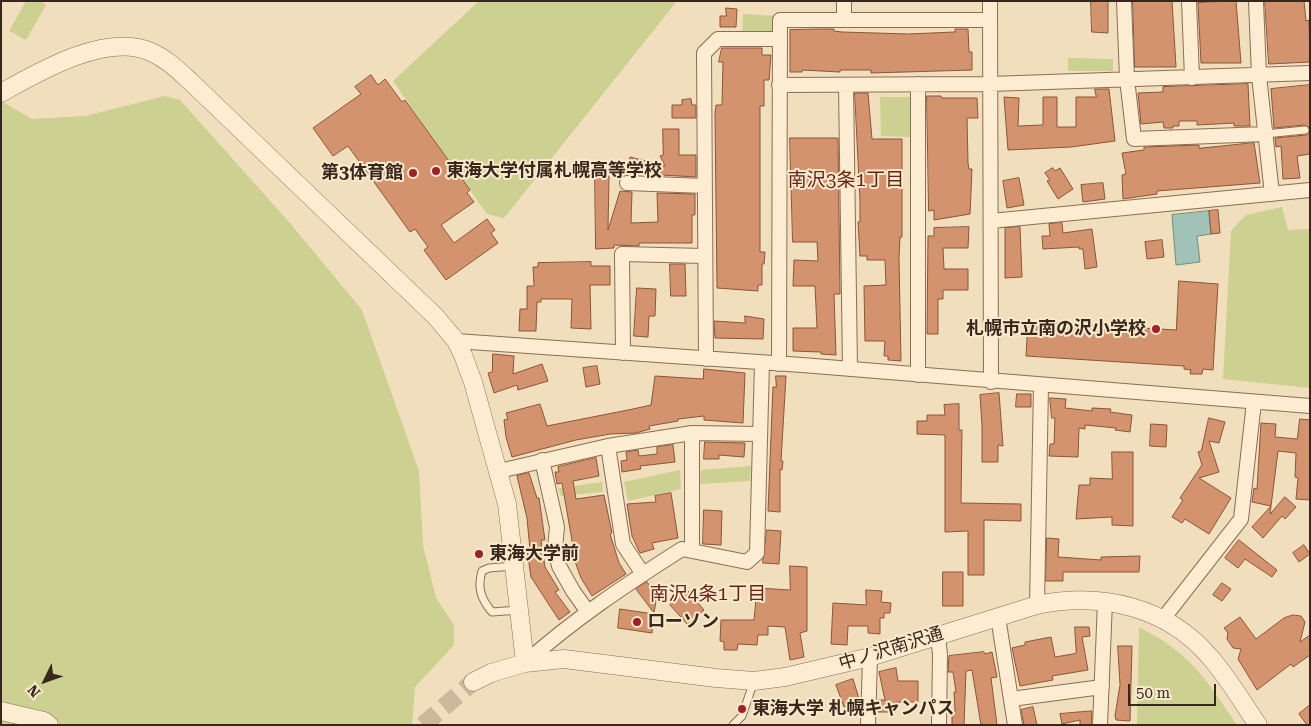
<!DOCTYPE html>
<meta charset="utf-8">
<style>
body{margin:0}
#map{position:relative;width:1311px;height:726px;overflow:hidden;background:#f1debd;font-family:"Roboto Serif",serif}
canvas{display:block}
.frame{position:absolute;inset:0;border:2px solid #38271b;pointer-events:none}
.north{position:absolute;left:20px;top:656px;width:50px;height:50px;-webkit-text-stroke:4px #f8e9cd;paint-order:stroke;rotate:228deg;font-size:14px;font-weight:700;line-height:20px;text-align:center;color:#38271b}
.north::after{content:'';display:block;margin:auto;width:18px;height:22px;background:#38271b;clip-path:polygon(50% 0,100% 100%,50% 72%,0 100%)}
.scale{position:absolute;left:1128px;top:684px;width:88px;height:22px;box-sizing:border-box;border:2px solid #38271b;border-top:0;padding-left:6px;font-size:15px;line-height:18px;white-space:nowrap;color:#38271b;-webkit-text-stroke:4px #f8e9cd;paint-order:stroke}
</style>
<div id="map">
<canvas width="1311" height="726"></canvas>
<div class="frame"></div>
<div class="north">N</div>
<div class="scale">50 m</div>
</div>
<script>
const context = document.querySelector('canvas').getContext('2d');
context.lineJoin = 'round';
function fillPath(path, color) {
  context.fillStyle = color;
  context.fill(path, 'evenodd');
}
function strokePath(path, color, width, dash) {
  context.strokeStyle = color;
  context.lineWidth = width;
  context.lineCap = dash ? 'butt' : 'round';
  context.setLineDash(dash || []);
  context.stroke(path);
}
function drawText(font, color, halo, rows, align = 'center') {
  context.font = font + ' "Roboto Serif","Noto Sans JP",serif';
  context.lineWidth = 4;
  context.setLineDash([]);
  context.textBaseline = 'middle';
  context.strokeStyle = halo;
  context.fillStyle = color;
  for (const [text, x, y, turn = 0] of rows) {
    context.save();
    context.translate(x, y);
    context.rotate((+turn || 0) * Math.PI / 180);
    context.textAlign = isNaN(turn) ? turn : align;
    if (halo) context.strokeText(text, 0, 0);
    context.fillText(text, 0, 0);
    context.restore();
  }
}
fillPath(new Path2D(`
 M26,1H40L46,5L26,40L9,31Z
 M479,1H677L504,218L487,214L393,81Z
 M743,14L776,16L775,35H742Z
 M1068,58L1113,59V71H1068Z
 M165,96L180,100L289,222L362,310L419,471L423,545L436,598L454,625V645L415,687L412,725H1V101L32,119L85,116Z
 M880,97H910V137L881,136Z
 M1282,207L1288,230L1310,229V388L1223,379L1231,231L1246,215Z
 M751,466L750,481L700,484L701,470Z
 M680,470L681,489L628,501L624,482Z
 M602,482L603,492L561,496L558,488Z
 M1139,627C1193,655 1204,677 1237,725H1137Z`), '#ccd090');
const water = new Path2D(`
 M1209,211L1211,234L1197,236L1200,262L1176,265L1172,215Z`);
fillPath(water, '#a1c2b6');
strokePath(water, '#689084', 1);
const building = new Path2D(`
 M1091,1H1108V33L1092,32Z
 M1133,1H1172L1176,67H1135Z
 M1236,1L1241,63H1201L1198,3Z
 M1265,1H1304L1306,21L1309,20L1310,62L1269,64Z
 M726,8L737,9L736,27H720V16H726Z
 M820,29H834V31L842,32L908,34L955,32V29H968L969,52H972V70L871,73V70H840V72L802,70V72H790V30Z
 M722,48H762V55H771L769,80H764V106H760V252H765L764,264H762V285H758V291L717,288L715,114L716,105H722L723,62H719Z
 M371,75L378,85L385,79L402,102L405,100L470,190L467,193L474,202L441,225L454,243L487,219L495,230L491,233L498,243L446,280L424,250L428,247L415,229L410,232L348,146L333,156L313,128L361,94L355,87Z
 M1248,84L1250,126H1234V123L1197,125V121H1179V126H1173V128H1164L1163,122L1141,124L1138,93L1163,92V87Z
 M1310,85V128L1304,125L1274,128L1271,89Z
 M1095,89H1109L1115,141L1071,147L1008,150L1004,97L1019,98L1018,126L1043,125V97H1057V127H1076V97H1096Z
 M855,93H868L872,139H902V237H900L899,257L901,361L888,360V356H884L885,341H865L864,286L886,285L885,260H867V256H860L858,222H860V201Z
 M927,96H941L942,98H977L978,118H967L968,163L969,169H972L970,214L934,220V210L929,211Z
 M691,99L692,105H696V118H672V105H682V100Z
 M663,129H679V155H696V177L627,173L630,157L665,166L660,156L663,155Z
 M1310,132V154L1297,156L1300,178L1283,179L1281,146L1276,147L1275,138L1306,135Z
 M790,138H838L840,294H834L836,355L821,354V352L793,351V328H817L815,286H793L794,260L818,261L817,242H793Z
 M1254,143L1260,183L1157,191V194L1123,199L1122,175L1126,174L1122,153L1144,150V147L1199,145V148Z
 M1053,168L1055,171L1060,168L1073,189L1058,199L1047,181L1050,180L1045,173Z
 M595,176H609L608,230L620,191L632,192L631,223L658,222L657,193L695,194V215H692V243H639V246L614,245V248L596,249Z
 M1019,178L1024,205L1007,208L1003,181Z
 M1103,183L1105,199L1083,202L1081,185Z
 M1218,210L1220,233L1211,234L1209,211Z
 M1062,223L1063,233L1092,229L1097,267L1085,269L1083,249H1079V247L1043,249L1042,236H1050L1049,224Z
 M969,227L968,248H943L944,269H968V290H943V299H938V334H927L928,236H934V228Z
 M1020,227L1022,277L1005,278V228Z
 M1162,240L1164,257L1147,259L1145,242Z
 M591,262V266H610V285H590L591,329L571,328L572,299H541V302H537L536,331H519L520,309H527V286H534L533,267H538V263Z
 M670,264H685L686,296H671Z
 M1179,281L1218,284L1213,370L1203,369L1202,374H1190L1191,370L1184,369V366L1026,356L1028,321L1176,330Z
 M637,288L656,289L655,316H649L648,337L634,336Z
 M745,316L764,319L763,339L715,338L714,321L745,323Z
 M493,354L514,356L513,374L542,364L548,381L518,390L517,385L494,393L488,373L492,372Z
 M597,366L600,384L586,387L583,368Z
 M704,369L745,373L743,423L704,420V416L678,419V421L649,426L650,429L636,433L610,434L576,440L512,457L506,437L504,420L508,419L506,413L540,404L547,426L633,409L651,405L655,376L703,379Z
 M776,376H786L781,461H783L782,470L780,469V512L768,511L773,387H776Z
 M999,393L1003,446L998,445V462H982V425L980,395Z
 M1017,394H1031V407H1016Z
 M1050,398L1066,399L1065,408L1092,411V408L1111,409L1110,412L1132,415L1130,432L1115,430L1116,428L1085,425V429L1079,428L1078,457L1049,456L1050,444H1054L1055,418H1052Z
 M959,404V430H962L961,503L1021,504V521L984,520V575H968V531L945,532V435L917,434V421H927V415H945L944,405Z
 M1209,418L1225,422L1219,443L1209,441L1219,472L1199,478L1231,498L1209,534L1185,519L1182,523L1172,517L1183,500L1180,498L1202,465L1198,452L1201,451Z
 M1300,419L1310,420V500L1296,499L1298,478L1295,477L1296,453L1278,451L1271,506L1252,502L1254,488L1257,489L1261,423L1276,424L1275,437L1297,439Z
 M1151,424L1167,425L1166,447L1150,446Z
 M705,442L745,443L744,457L719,455V459H704Z
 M673,445L675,462L640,466L641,469L622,472L621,461L627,460L626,452L638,450L639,456L657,454V447Z
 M1112,452H1133V526L1112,525V517L1076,519L1079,485H1090V478L1112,479Z
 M596,458L599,476L573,481L576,499L604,495L612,533L610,534L619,563L626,574L592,596L581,578L572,553L574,552L562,483L557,484L555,472H559L558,467Z
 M529,473L537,498H539L545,540H541L545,567L559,590L555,592L570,612L559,620L531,577L527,550H530L527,518L517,476Z
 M671,493L678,538L652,543L654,549L640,553L632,536L627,504L656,502L655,496Z
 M1285,497L1296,507L1285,519L1282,516L1263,538L1252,527L1271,506L1270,514Z
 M704,510L722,511L721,545L703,544Z
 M767,530L781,531L779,564L763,563Z
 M1047,538L1059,539L1058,557L1101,560V557L1140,556L1139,572H1063V581H1046Z
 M1239,540L1277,570L1272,577L1245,559L1238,568L1225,558Z
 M1304,545L1310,554L1299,562L1293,553Z
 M790,566L807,567V631L800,633L804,657L790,660L785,627L768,626V635H758L757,645L738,644L737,650H724V642L720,641L721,620H754L757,588L790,590Z
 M943,572H963V606H943Z
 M647,582L657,595L654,613L636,589Z
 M1222,583L1231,589L1222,601L1213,595Z
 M687,590L704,610L688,625L670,605Z
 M866,590L882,591L881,602L891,603L890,613H884V618H880V634L868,633V626H848L847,645L831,644L833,603L866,605Z
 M620,609L654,614L652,633L618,628Z
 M1293,615L1301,616L1305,622L1300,642L1310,635V655L1293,667L1291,664L1257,690L1238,659L1241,649L1233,648L1227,639L1228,633L1224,628L1240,617L1256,639L1284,618Z
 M1075,627H1089L1090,636L1082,637L1088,670L1052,676L1053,680L1020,686L1012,648L1025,645V642L1051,637L1055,657L1073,654L1076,653Z
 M1118,646H1132L1130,721L1116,720L1115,716L1120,685Z
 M984,652L985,654L992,652L997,677L991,678L997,725H981L972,670L966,671L964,725H952V712H955L954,692H956L953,672H948L949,656Z
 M896,668L898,681H918V702H896V712H878V700H885L879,672Z
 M853,679L860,702L844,707L836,685Z
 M1310,705V725H1307L1299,714Z
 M1033,707L1037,725H1024L1021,710Z
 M1090,711H1092L1091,725H1080V720L1062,724L1060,714Z`);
fillPath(building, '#d3936f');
strokePath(building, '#8c5438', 1);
strokePath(new Path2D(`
 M423,725L473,682`), '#ccb99d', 18, [18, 9]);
const service = new Path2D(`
 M1265,134L1305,130
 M513,566L489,568L482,571C477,588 481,599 492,612L519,610
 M733,725L742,716L754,681`);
const minor = new Path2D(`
 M844,1V20
 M990,1L991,382
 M1124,1L1127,79L1134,139L1265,134
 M1189,1L1192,78
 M1256,1L1259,76L1272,194
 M779,85L990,84L1310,73
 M846,85L850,369
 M627,183L704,186
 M991,221L1310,190
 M456,341L802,365L1310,406
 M623,353L622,254L704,256
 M706,359L704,53L718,39H780
 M779,364L780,20H990
 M918,375V84
 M608,446L623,544L643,574
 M542,460L557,527L555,549L559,566L573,591L588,612
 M499,471L608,446L692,433L760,434
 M692,550V433
 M1037,605L1041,385
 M998,617L1015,725
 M1163,619L1241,519L1254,402
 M938,635L940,655L939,725
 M525,663C574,619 627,584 682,549L747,562L757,553L762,363
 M1011,699L1102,687
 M868,725L870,657
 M1100,725L1105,601`);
const tertiary = new Path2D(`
 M1,93C40,71 107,32 151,52C167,59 179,71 191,82L436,317L456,341L463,355L473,382L507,504L525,663
 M473,682L491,673L525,663L564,659L716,678L754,681L785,677L870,657L1037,605C1100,592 1166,606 1209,656C1228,677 1242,702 1258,725
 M1,711L44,721L49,725`);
strokePath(service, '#8b6e55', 9);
strokePath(minor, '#8b6e55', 16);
strokePath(tertiary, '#8b6e55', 19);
strokePath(service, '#fcecd1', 7);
strokePath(minor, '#fcecd1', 14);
strokePath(tertiary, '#fcecd1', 18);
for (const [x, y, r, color] of [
 [436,171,5,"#9e2028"],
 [413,173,5,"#9e2028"],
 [1156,329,5,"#9e2028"],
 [479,554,5,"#9e2028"],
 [637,622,5,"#9e2028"],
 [742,709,5,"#9e2028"]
]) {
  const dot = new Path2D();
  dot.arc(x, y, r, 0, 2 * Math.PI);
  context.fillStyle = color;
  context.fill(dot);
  strokePath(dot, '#f8e9cd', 2);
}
drawText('bold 18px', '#38271b', '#f8e9cd', [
 ["東海大学付属札幌高等学校",446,171],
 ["第3体育館",403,173,"right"],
 ["札幌市立南の沢小学校",1146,329,"right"],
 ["東海大学前",489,554],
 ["ローソン",647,622],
 ["東海大学 札幌キャンパス",752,709]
], 'left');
drawText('18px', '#38271b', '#f8e9cd', [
 ["中ノ沢南沢通",891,649,-17]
]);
drawText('19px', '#692316', '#f8e9cd', [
 ["南沢3条1丁目",846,180],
 ["南沢4条1丁目",708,594]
]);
</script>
